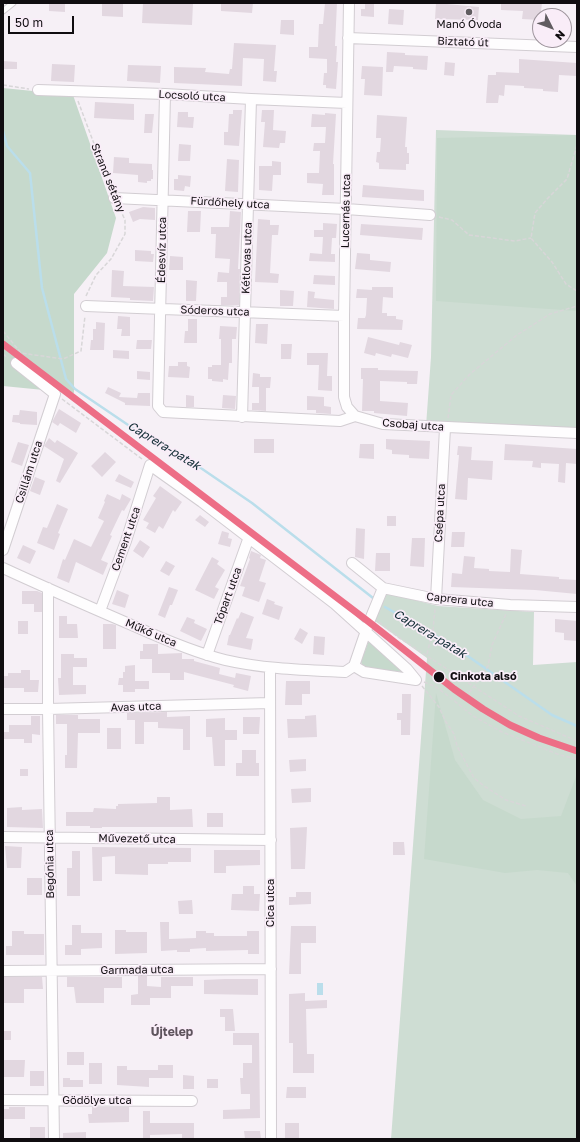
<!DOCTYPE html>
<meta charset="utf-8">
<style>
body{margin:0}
#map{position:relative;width:580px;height:1142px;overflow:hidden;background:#f6f0f6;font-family:"Golos Text",sans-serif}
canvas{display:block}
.frame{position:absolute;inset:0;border:4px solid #100d10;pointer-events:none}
.north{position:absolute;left:532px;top:8px;width:40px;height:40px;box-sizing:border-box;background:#f9edf8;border:1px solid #9c939b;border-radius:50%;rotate:132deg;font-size:11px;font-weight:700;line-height:16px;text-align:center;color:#100d10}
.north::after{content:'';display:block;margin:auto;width:14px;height:18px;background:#605c60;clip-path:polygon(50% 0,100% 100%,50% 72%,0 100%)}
.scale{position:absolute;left:8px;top:16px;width:66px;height:18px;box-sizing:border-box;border:2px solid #100d10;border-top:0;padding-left:5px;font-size:12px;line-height:14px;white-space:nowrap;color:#100d10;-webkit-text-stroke:3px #f9edf8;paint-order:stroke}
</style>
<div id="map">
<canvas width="580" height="1142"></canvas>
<div class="frame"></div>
<div class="north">N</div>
<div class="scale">50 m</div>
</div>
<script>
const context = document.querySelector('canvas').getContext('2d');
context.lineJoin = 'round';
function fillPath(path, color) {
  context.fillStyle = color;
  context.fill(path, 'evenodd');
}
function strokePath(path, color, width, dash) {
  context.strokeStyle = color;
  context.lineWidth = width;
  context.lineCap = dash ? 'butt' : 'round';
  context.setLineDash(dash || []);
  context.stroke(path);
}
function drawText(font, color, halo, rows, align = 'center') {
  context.font = font + ' "Golos Text",sans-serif';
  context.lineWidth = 3.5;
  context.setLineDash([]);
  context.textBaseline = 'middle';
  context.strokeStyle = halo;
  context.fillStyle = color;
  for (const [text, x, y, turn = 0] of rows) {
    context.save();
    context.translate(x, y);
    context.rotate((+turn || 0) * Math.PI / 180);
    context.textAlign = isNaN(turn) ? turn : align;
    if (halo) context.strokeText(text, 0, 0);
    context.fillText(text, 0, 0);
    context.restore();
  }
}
fillPath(new Path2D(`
 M436,130L577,135V435L426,426L431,357Z
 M387,593L438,606L534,612L533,665L577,662V1139H391L427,658L375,621Z`), '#ceddd3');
fillPath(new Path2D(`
 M3,88L73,95L116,218L107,253L74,294V393L3,386Z
 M577,135V311L436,301L437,138Z
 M369,640L404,672L364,670L361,662Z
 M436,693L455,760L483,800L521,819L561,816L577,774V886L568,873L537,870L505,873L424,859Z`), '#c6d9cc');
fillPath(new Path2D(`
 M317,983H323V995H317Z`), '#badeeb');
strokePath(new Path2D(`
 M3,131L7,146L30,173L42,288L66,379L75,389L137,431L192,462L252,503L373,598
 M385,607L452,645L552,715L577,726`), '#badeeb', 2.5);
fillPath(new Path2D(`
 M49,3H65V12L49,11Z
 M102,3H123V17L102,16Z
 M143,3H193L192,25L142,23Z
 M221,3H253L252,13L221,11Z
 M325,3H337L335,46H337L336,62H338L336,89L326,88V85H323L324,73H327V59L309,58V47H318L319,24H323Z
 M365,3H374V17L361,16V9H365Z
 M436,3L479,7L478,20L435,19Z
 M501,3H542L540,20L522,19L523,11L501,10Z
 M389,9L404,10L403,25L388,24Z
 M281,20H294V35L280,34Z
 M234,43L276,45L274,71H277L276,82L263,81L264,59L243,58L242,86L174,83V67L206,68L205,72L229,74L230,69H232Z
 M387,52L405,53V55L428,56L427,70L413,69V67L394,66L393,72H386Z
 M519,59L577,63V76L559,75L558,92L543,91V89L524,88V86L505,85L504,96L499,95L498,103H486L488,75H496V72L519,73Z
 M3,61L17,62V69H3Z
 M445,62L455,63L454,76L444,75Z
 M52,64L75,65L74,82L51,81Z
 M128,65L161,66L160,83L127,81Z
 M362,66L383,67L382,96L364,95L365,79H361Z
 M95,102L134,104V120L94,118Z
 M233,110H242L239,146L224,145V132H228L229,114H233Z
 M262,110H274L273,130L286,131L285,143H280L279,148L263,147L265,122H261Z
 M178,112H188V117H194L193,128L177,127Z
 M325,113L336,114L333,164H334V195H322L323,184L307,183V173H319L320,151H313L314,143H325L326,127H311L312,114L325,115Z
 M145,114H154L152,133H144Z
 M377,115L407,117L405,147H407V153H409V164H406V170L379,169V163L376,162L377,152H380L381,138H376Z
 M179,144L191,145L190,161H178Z
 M114,157L129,158V163L152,164V170H153V179H151V181H147V183L138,182V175L113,173Z
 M227,159L239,160L238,192L225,191Z
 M272,161L281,162V175H273L272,191L259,190V166H272Z
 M178,175L191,176L190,187L185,186L184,191L174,190V179H178Z
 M363,185L424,190V201L362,197Z
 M143,207L155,208V220L140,219L133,222L129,212Z
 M188,211H201L200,232H187Z
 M230,211L241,212L238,269H240L239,305H221V297H227V282H217L218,272L229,273L230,259L215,258L216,234H211V227H229Z
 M258,219L270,220V225H279L278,235H272L270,273L279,274L278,283L255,282Z
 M323,223L337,224L336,238H332L331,254H335V262L309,261L310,253L322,254L323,237H314V230H323Z
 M361,224L423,228L422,240L360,235Z
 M135,250L151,251V254H154L153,262L135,261Z
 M357,253L370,254V260L391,262L390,272L355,269Z
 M170,256L183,257V270H169Z
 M112,270L124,271L123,286L154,287L153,301L130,300V298L111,297Z
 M314,275L335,276V285L313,284Z
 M186,280L197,281L196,301H186Z
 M372,287H393V298L383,297L382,313H387V316H396V319L403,320L402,330L357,329L358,318H365L366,315L367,298H356L357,289L372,290Z
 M280,290L294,291L293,306H280Z
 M308,291L315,292L314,298L334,300V309L307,307Z
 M118,316L130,317V336H121L122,329H117Z
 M188,319H197V343H184L185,331H188Z
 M96,322L105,323L104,350H90L91,340H93V329H96Z
 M256,324H268L267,344L255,343Z
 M220,326L237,327L236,339H232V363H229L228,380L223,379V382L212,381V379H208V367H212V365H221V339H219Z
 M368,337L399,345L400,342L412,345L408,358L392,354L391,357L376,353L375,356L364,353Z
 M137,340H152L151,349H136Z
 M281,344H292L291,359H281Z
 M113,350L129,351V359L113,358Z
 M307,353H328L327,376H332V391L318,390L319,365H307Z
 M178,362H187V366L190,367L189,378L168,377L169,366H178Z
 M361,368H378V370L418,371L417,384H407V382L380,381V401L408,403L407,416L374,413V411H362L363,379H361Z
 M137,371L150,372V380L137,379Z
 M253,373L260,374V377H271L270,388H266V411L252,410V403H259V387H252Z
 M108,387L121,393L119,397L137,398L138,393H150V406L125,405V403L105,393Z
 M186,395L194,396V407H186Z
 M223,395L236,396L235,409L222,408Z
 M307,396L324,397V406L331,407V414L316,413V410H307Z
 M59,409L81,423L76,433L60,423L58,426L52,422Z
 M20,410L37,412V425L20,424V423L12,422L13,415H19Z
 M49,438L55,443L57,440L78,453L60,483L56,481L64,459L44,446Z
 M254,439H274V453H254Z
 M386,439L430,441L429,459L409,458V455L392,454V450L386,449Z
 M18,442L29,445L22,466L11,462Z
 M360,444H374V459L359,458Z
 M505,444L577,449V464L566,463L565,483L558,482L559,464L541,463V468L532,467L533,461L504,460Z
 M458,446L472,447L471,460L493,461L492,480L468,478L467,500L455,499L459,455H457Z
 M105,452L116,462L102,477L91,466Z
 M119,474L134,482L131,488L115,481Z
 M35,477L45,481L40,495L30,491Z
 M160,486L182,502L175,512L173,510L163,529L159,526L155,533L146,528L149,523L143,520L156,498L153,496Z
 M107,494L120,500L122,494L131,499L124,511L122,510L110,535L112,536L101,560L108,563L103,575L76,562L69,583L57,578L63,559L65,560L74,539L91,547L104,521L98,518L105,502L104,501Z
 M57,504L68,509L58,533L60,534L54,550L37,543L43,527L47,528Z
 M200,515L209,522L205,527L195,520Z
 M387,516H396V526H387Z
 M356,528L365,529L364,559L355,557Z
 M222,531L229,533L228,538L232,539L230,547L218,544Z
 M452,532H465L464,547H451Z
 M412,538H425L424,567L410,566Z
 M140,540L150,547L143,558L133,551Z
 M23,545L36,551L30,564L17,558Z
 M511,549L522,550L520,574L559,577V579L577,580V594L535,590L451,587L452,573L462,574L464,556L475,557L474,568L489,569V571L510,572Z
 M251,551L261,555L260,558L266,560L259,581L266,583L259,602L242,596L245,587L240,586L250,559L249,558Z
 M376,553H390V571H375Z
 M212,557L219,561L217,564L225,570L215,587L219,589L214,599L195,590Z
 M166,561L175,566L169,576L160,571Z
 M169,587L178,590L172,605H170L165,618L158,615Z
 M117,590L129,595L125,608L112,604Z
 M22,591H37L42,593V612H34V604H22Z
 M267,599L275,602L274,604L283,607L279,620L262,614Z
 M241,612L254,617L246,638L253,639L251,650L227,645L229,635H230L237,618L238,619Z
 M59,616H67V624H77L78,638H59Z
 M187,617L195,620L194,623L207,629L201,641L180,631Z
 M555,619L577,621V641L564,640V633L555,632Z
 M18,621H28V634H18Z
 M103,624H112L116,625V649H103Z
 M300,628L308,633L302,644L294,639Z
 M314,636L325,637L324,655L313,654Z
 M143,644H158V654L182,653V659H194V661L220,668L219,674L235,678L236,673L251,676L248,691L233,687L234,685L184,672V680H170V673H152V659H140V651H143Z
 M61,654H74V658H87V667H73V685H86V694L59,695L58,678H61Z
 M135,665V681H149V689H135V692H123V685H118L119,678H123V672H125V666Z
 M21,670H30V680H39L38,692H24V688H3V676H8V673H21Z
 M286,681H310V694H302V705H285Z
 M402,694H411L410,735H401V720H397V713H402Z
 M167,712V717L190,716V750H183V729L158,728V722H144V744H135V720H127V713Z
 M56,715H78V719H100V733H78L77,768H65V755H67V724H56Z
 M316,715L317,737L288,738L287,719H305V716Z
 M31,716H40V735L32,734V743H24V739H4V732H9V725H31Z
 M243,717H260L259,734H243Z
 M225,718V730H237V740H225V766H214L212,737H206V719Z
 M107,728H121V749H107Z
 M242,750H256V763H259V776H236V763H242Z
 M306,759V771L290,772L289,760Z
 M20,769H28V776H20Z
 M311,788V802L292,803L291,789Z
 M157,797H170V810L192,809L193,827H102V828H90V826H66V812H93L94,808L116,809V806H118V804L157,803Z
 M22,807V810L42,809L43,828L7,827V808Z
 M207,813H223V827H207Z
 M307,827L305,869H291L290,828Z
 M393,842H404L405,855H393Z
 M5,846L22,847L21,868H7Z
 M92,847L191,848V862H168V864H148V875L115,874V856L102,857V881H93Z
 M214,850H260V865L226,866V873H214Z
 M72,851H80V896H67V868H72Z
 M27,878H42V895H27Z
 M243,886H254V894H260L259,911L231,910L232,894H243Z
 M296,892H311V904L289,905V897H296Z
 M192,900L193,914H179L178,901Z
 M160,922H169V939L196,938V931H206V933H214V936H247V931H259V954H248V950L206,951V948L190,949V952H177V950L161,951Z
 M72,925H81V933H102V948L81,949V955H65V945H72Z
 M291,926H316V943H301V974H289Z
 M115,930H126V932H147V953L115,954Z
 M12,931H24V934H44V955H6V946H12Z
 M138,976H147V986L161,987V977H193V986H171V998H150V1005H131V995L138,994Z
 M3,977H42L43,989H24V1003H3Z
 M67,977H122V988H104V1003H76L74,987H67Z
 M225,979H258V995L204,994V980Z
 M305,993V1001L327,1000V1008L306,1009L307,1054H314V1073H293V1043H289V994Z
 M220,1009H233L235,1031H225V1017H220Z
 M3,1031H11V1040H3Z
 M233,1033H259L260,1118L223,1119V1110L250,1109V1094H241L240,1078H243V1063H252V1045H233Z
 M67,1052H84V1065H67Z
 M3,1060H25L24,1077H3Z
 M89,1063H102V1084H89Z
 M158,1065H173V1078H149V1087L117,1085V1066H127V1070H158Z
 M30,1071H44V1086H30Z
 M183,1075L194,1076V1089H183Z
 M63,1078H70V1080H83V1087H63Z
 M207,1079H218V1088H207Z
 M287,1087H306V1098H286Z
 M9,1107H25V1119H3V1109H9Z
 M92,1107H129V1122L89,1123L88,1114H92Z
 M143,1111H150V1123H194V1139H182V1134L150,1135V1139H143Z
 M285,1123H299V1139H285Z
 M30,1127H45V1139H30Z
 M244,1131H260L261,1139H245Z
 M86,1132V1139H63V1133Z`), '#e2d7e0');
const lane = new Path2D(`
 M3,11L13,3`);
const street = new Path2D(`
 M349,3L344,316V397L347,407L355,416
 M348,38L577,47
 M38,90L165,94L251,99L347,103
 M165,94L158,406L163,412L340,421L355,416L383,424L577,433
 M114,198L346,209L430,215
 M86,306L344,316
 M242,417L251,99
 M3,550L55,394L16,363
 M352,563L383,588L436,599L510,605L577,607
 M3,568C46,588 90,607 134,626C163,639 193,652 225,660C264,669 305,670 345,672L354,666L369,622L383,588
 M48,588V709L54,1139
 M436,599L445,428
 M100,611L126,541L150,465L202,502L335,604L407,669L416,680
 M207,655L249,537
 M354,666L364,672L416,680
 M270,668L271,1139
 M3,709H48L270,703
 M3,837L271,840
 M3,971L271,969
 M3,1100L192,1101`);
strokePath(lane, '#d2cdd2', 7);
strokePath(street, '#d2cdd2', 12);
strokePath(new Path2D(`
 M3,85L29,89
 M78,101L111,189
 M577,145L567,179L548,198L535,213L531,238L552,262L566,284L577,291
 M439,217L452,220L469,235L515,241L531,238
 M86,296L96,275L111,259L125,234V220L119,207
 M3,331L21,353L63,359L81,351L85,316
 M3,354L8,358
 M62,399L142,459
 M448,418L451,395L470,374L517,335L550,314L577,306
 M379,622L398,637L519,716L577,741
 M427,654L433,630L435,609
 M424,682L436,687L447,695L473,716L502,732L560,755L577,759
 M422,686L439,707L446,722L454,734L457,746L474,778L484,786L506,800L526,806
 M469,693L488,666L492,645L506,614`), '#d8d6d8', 1.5, [4, 2]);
strokePath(lane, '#fefdfe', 5);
strokePath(street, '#fefdfe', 10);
strokePath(new Path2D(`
 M3,344L369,622L454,689L483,709L510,725L539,738L577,751`), '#ed6e86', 7);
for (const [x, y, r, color] of [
 [469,12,4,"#605c60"],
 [439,677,6,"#100d10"]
]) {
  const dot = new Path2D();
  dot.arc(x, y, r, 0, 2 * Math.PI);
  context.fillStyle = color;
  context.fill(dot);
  strokePath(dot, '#f9edf8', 1.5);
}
drawText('11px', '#100d10', '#f9edf8', [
 ["Manó Óvoda",469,25]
]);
drawText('11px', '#100d10', '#f9edf8', [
 ["Biztató út",463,42,2],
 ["Locsoló utca",192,96,3],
 ["Strand sétány",108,178,68],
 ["Fürdőhely utca",230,203,3],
 ["Lucernás utca",346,211,-89],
 ["Édesvíz utca",162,250,-89],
 ["Kétlovas utca",247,258,-88],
 ["Sóderos utca",215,311,2],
 ["Csobaj utca",413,425,4],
 ["Csillám utca",29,472,-72],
 ["Csépa utca",440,513,-87],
 ["Cement utca",126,539,-71],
 ["Tópart utca",228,596,-70],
 ["Caprera utca",460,600,6],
 ["Műkő utca",151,633,23],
 ["Avas utca",136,707,-2],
 ["Művezető utca",137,839,1],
 ["Begónia utca",50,864,-91],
 ["Cica utca",271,903,-90],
 ["Garmada utca",137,970,-1],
 ["Gödölye utca",97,1101]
]);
drawText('bold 11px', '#100d10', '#f9edf8', [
 ["Cinkota alsó",450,677]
], 'left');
drawText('italic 12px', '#122d35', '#f9edf8', [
 ["Caprera-patak",164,446,31],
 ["Caprera-patak",430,634,31]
]);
drawText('bold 12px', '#5e545d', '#f9edf8', [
 ["Újtelep",172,1032]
]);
</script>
